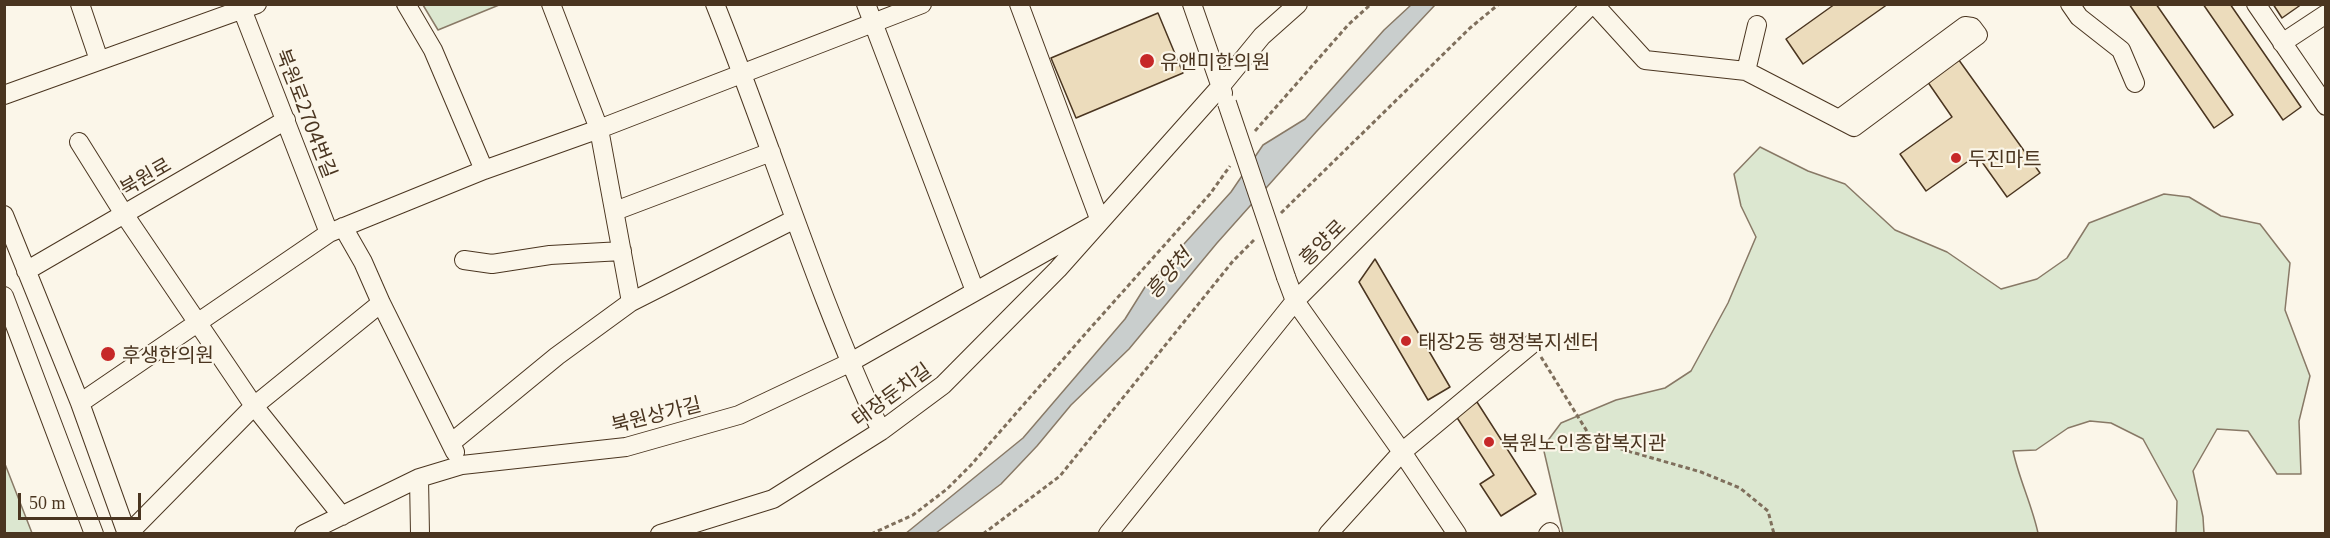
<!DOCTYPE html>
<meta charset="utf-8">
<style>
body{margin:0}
#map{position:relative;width:2330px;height:538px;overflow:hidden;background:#fbf6e9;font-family:Georgia,serif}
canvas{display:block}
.frame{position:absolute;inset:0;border:6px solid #4a3520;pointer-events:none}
.scale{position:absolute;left:18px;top:493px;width:123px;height:27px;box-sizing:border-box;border:3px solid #4a3520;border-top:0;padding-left:8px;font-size:18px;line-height:21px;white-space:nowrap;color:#4a3520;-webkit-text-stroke:4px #fbf6e9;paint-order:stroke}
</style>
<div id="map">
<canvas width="2330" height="538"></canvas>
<div class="frame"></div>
<div class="scale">50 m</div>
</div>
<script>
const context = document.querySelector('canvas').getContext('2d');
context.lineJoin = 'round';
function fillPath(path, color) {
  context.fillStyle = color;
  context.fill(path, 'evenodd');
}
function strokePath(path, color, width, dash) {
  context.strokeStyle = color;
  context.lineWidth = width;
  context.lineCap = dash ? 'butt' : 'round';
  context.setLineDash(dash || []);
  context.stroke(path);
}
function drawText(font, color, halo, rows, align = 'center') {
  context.font = font + ' Georgia,"Noto Sans KR",serif';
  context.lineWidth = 4.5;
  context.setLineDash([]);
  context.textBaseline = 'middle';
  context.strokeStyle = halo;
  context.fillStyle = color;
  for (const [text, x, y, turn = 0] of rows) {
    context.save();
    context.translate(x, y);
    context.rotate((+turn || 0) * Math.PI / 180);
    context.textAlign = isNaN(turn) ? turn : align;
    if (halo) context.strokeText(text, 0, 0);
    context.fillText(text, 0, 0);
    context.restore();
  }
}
const green = new Path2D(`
 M423,5H422H499L438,30Z
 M1760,147L1808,171L1845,184L1895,230L1947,252L2001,289L2037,279L2067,258L2089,223L2164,194L2189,197L2221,216L2260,224L2290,263L2285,310L2310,376L2299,421L2301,474H2277L2248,431L2217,429L2193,471L2203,517L2204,533H2176L2177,501L2143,439L2111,423L2090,421L2068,428L2036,450L2013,451C2019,479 2032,505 2038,533H1563L1543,447L1561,423L1616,400L1665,388L1691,371L1728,303L1756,237L1741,206L1734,174Z
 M5,464L32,533H5Z`);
fillPath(green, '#dce7d0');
strokePath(green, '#887966', 1.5);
const water = new Path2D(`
 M1411,5H1435L1316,132L1217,243L1129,349L1071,405L1037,446L1001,484L936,533L905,534L1023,438L1125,319L1145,287L1231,192L1263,145L1305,119L1384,30Z`);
fillPath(water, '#c9cecd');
strokePath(water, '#887966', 1.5);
const building = new Path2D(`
 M1835,4H1888L1803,64L1786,39Z
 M2129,4H2156L2233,115L2214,128Z
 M2203,4H2230L2301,107L2283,120Z
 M2273,4H2302L2282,18Z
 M1158,13L1183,73L1076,118L1051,58Z
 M1956,56L2040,173L2007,197L1977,155L1926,191L1900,154L1952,117L1925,78Z
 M1375,259L1450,387L1428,400L1359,282Z
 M1477,402L1536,494L1501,516L1480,484L1494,475L1456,416Z`);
fillPath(building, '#ecdcbc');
strokePath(building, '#4a3520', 1.5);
const minor = new Path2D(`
 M80,4L99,60
 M240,4L329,233
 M406,4L433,50L484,170
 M551,4L599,129L631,302
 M715,4C772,146 816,293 881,431
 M866,4L975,291
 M1019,4L1100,221
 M1192,4L1223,93
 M1594,4L1645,60L1746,71L1854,127L1978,35L1972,27L1965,26L1839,119
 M2070,4L2079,17L2121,50L2135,83
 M2256,4L2326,106
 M2282,43L2326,14
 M1746,71L1757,25
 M4,95L257,4
 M79,142L124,214L254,406L342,516
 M615,211L771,152
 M4,215L80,403L127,534
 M343,227L363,262L381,303L455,452
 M464,260L492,264L550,255L622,251
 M26,271L286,120
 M1286,277L1295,301L1402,452L1328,534
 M4,296L94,534
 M80,403L329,233L484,170L599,129L922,4
 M451,443L557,356L631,302L795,219
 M419,478L420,534
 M128,534L254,406L381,303
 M304,534L419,478L462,465L626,447L739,415L849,363L1100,221
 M660,534L773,499L881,431L943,385L1058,269L1221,86L1262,36L1298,4
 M1108,534L1295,301L1592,4
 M1457,534L1402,452L1533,343
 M1548,534L1550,532`);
strokePath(minor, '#4a3520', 20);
strokePath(new Path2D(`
 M1255,131L1348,25L1371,4
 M1281,213L1470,28L1499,4
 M1541,357L1593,441L1701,472L1740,488L1768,511L1774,534
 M871,534L913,515L947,489L971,465L1086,333L1210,194L1230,166
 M983,534L1060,476L1233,261L1255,239`), '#7f6f5c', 3, [4.5, 3]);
strokePath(minor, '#fbf6e9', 18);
const minorBridge = new Path2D(`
 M1227,103L1286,277`);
strokePath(minorBridge, '#4a3520', 20, []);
strokePath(minorBridge, '#fbf6e9', 18);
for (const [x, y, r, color] of [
 [1147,61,8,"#c62828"],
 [1956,158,6,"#c62828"],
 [1406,341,6,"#c62828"],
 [108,354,8,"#c62828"],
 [1489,442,6,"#c62828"]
]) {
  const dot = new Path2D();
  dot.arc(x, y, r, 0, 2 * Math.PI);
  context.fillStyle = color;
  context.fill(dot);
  strokePath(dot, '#fbf6e9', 2);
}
drawText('20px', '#4a3520', '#fbf6e9', [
 ["유앤미한의원",1160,61],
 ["두진마트",1968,158],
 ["태장2동 행정복지센터",1418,341],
 ["후생한의원",122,354],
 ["북원노인종합복지관",1501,442]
], 'left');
drawText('20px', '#4a3520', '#fbf6e9', [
 ["북원로2704번길",307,113,69],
 ["북원로",145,176,-30],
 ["흥양로",1322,242,-45],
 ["태장둔치길",891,394,-36],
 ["북원상가길",656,414,-14]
]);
drawText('italic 21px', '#4a3520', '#fbf6e9', [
 ["흥양천",1168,273,-49]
]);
</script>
